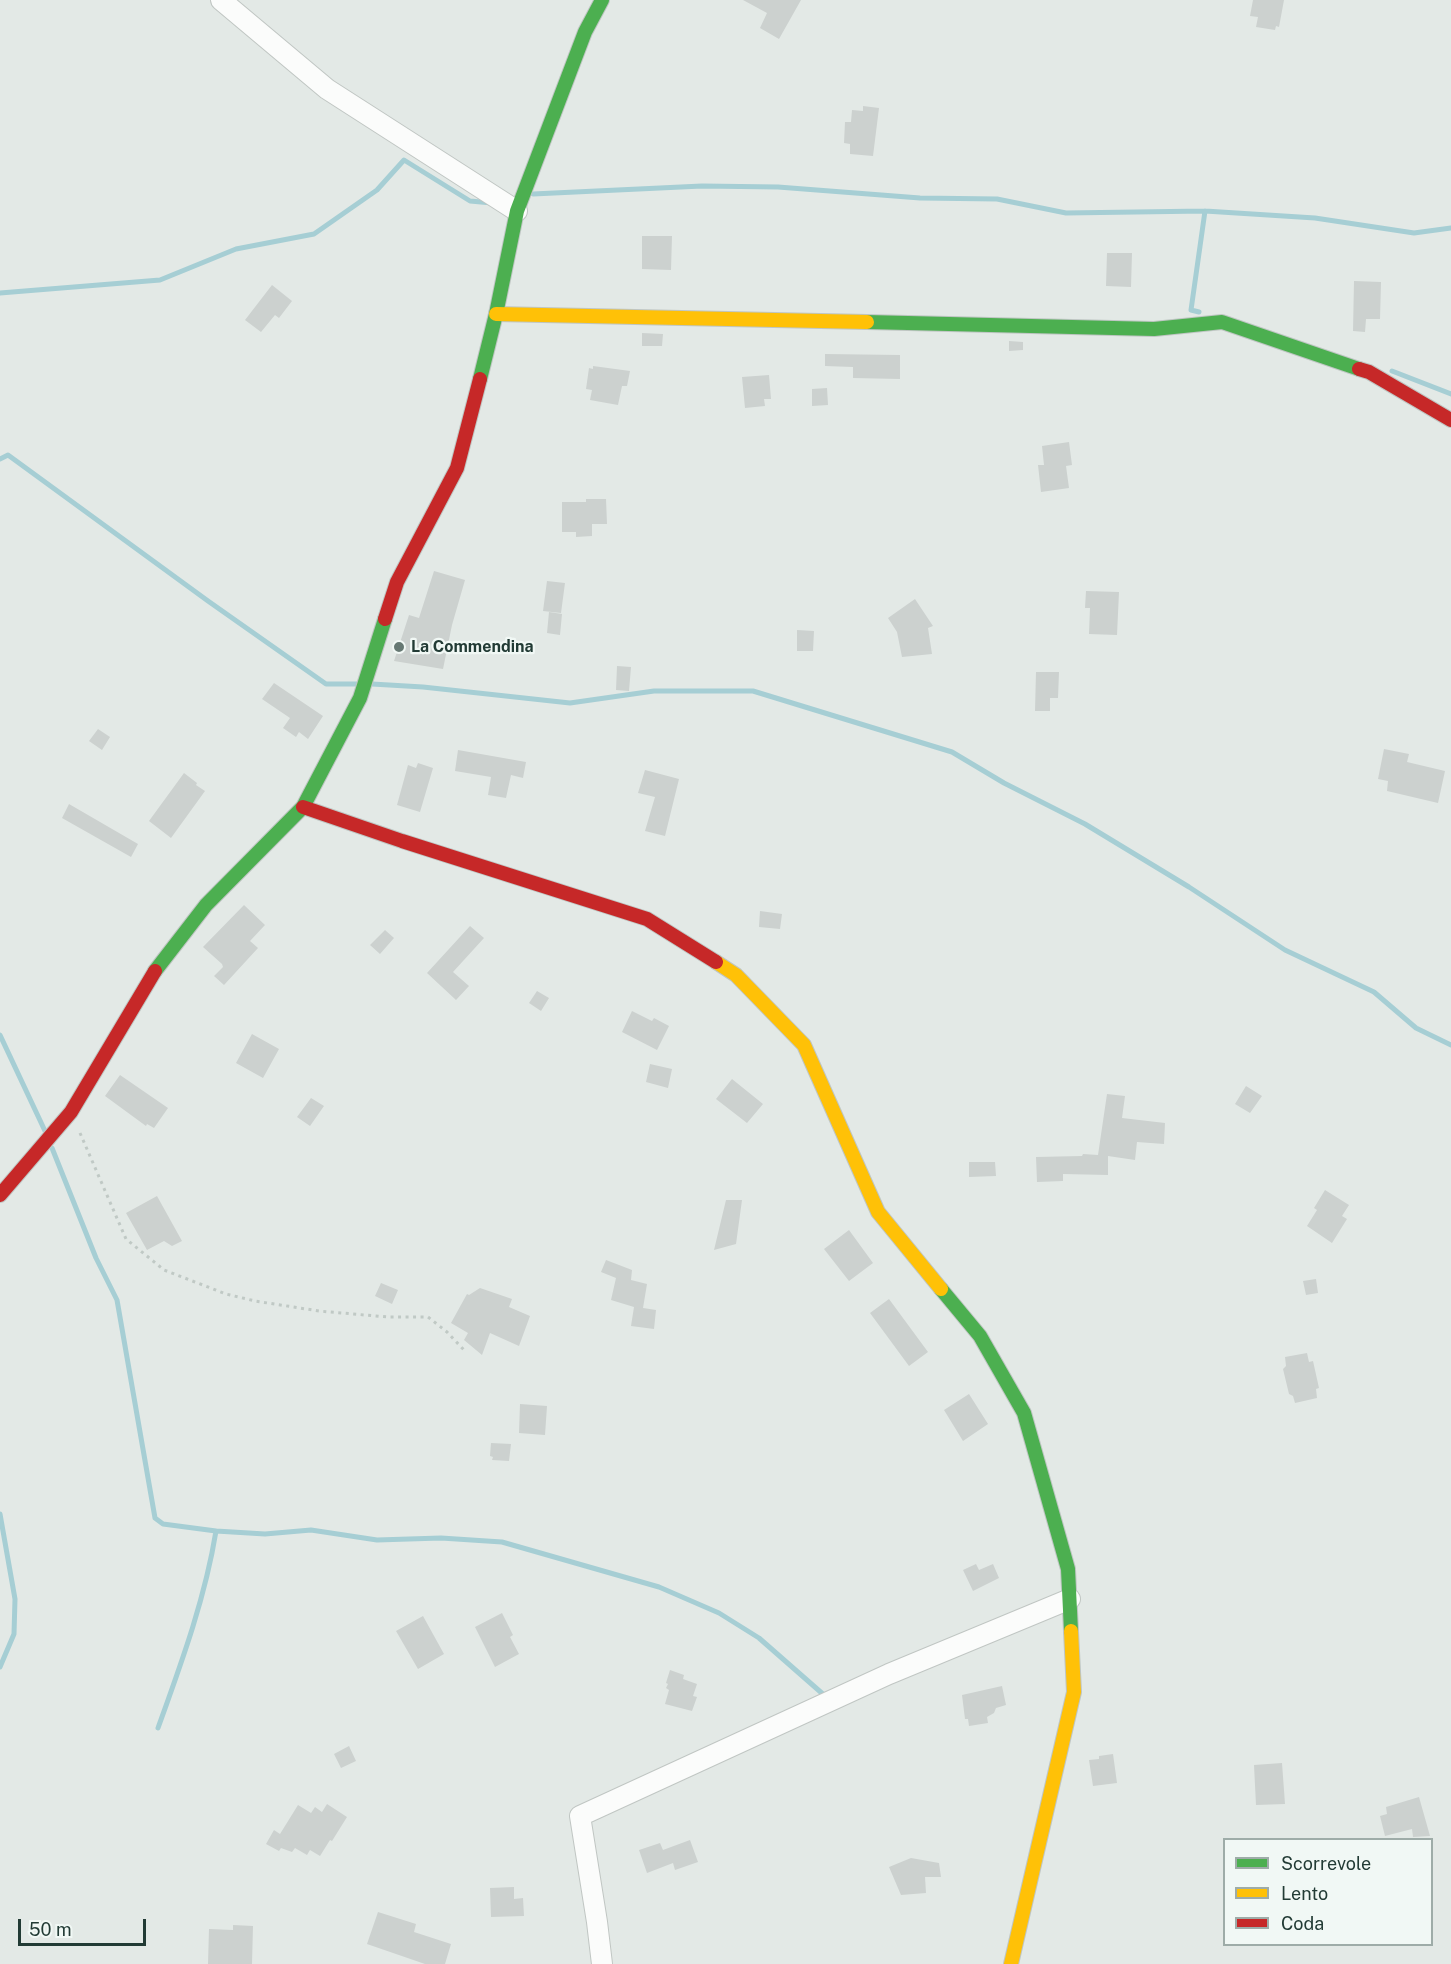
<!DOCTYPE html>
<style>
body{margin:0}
#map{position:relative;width:1451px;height:1964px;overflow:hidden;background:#e3e9e6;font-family:"Public Sans",sans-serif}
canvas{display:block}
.legend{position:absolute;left:1223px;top:1838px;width:210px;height:108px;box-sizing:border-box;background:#f1f8f5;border:2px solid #9eaca8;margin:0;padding:8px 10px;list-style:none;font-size:18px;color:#223b35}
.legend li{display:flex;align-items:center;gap:12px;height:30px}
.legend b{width:30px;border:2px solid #9eaca8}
.scale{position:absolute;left:18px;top:1919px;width:128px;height:27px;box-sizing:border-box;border:3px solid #223b35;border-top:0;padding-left:8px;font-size:18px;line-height:21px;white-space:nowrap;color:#223b35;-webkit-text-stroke:4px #f1f8f5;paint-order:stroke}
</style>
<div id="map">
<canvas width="1451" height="1964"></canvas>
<ul class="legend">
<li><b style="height:8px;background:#4caf50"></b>Scorrevole</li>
<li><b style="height:8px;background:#ffc107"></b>Lento</li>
<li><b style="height:8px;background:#c62828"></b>Coda</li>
</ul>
<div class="scale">50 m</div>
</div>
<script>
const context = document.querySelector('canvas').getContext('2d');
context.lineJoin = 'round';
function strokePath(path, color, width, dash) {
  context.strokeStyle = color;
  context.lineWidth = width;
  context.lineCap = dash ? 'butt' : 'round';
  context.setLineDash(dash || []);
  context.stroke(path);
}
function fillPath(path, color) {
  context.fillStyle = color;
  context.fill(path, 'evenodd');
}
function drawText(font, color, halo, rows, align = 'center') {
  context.font = font + ' "Public Sans",sans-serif';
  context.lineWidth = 4.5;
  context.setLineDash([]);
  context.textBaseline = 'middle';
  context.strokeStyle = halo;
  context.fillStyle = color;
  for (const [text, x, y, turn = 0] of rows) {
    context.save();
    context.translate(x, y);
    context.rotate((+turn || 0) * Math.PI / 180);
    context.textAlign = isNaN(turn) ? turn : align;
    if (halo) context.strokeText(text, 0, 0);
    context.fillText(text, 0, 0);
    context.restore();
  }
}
strokePath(new Path2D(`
 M533,194L702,186L778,187L920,198L997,199L1066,213L1205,211L1315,218L1414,233L1451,228
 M0,293L160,280L236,249L314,234L377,190L404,160L470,201L492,203
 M1199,312L1191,310L1205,211
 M1392,371L1451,394
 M0,459L8,455L208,601L326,684H357
 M372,684L423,687L570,703L654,691H753L952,752L1004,783L1085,824L1189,887L1285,950L1374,992L1416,1028L1451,1045
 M0,1035L45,1131
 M52,1148L96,1258L117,1300L155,1518L163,1524L216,1531L265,1534L311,1530L377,1540L441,1538L502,1542L659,1587L719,1613L759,1638L824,1695
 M0,1514L15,1599L14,1634L0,1667
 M158,1728C181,1664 205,1599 216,1531`), '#a6ced4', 5);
fillPath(new Path2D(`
 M743,0H801L779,39L760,28L767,13Z
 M1253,0H1284L1279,27L1276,26L1275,30L1256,27L1258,17L1250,16Z
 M863,106L879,108L873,156L850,154V144L844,143L845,122H851L852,110L863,111Z
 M642,236H672L671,270L642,269Z
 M1107,253H1132L1131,287L1106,286Z
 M1354,281L1381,282L1380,319H1366L1365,332L1353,331Z
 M272,285L292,301L279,318L275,315L261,332L245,320Z
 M642,333L663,334L662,346H642Z
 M1009,341L1023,342V350L1009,351Z
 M825,354L900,355V379L853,378V367L825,366Z
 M593,366L630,371L627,386H622L618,405L590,400L592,390L586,389L589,368L593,369Z
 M769,375L771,399H764L765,406L745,408L742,377Z
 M827,388L828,405L812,406V389Z
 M1069,442L1072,465L1066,466L1069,488L1041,492L1038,465H1044L1042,446Z
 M586,499H606L607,524H592V536L576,537V532H562V502H586Z
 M434,571L465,580L452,625L443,669L394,661L409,615L419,618Z
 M547,581L565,583L561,613L543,611Z
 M1086,591L1119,592L1117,635L1089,634L1090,608H1085Z
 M915,599L933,626L928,628L932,654L902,657L897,632L888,618Z
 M549,612L562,614L560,635L547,633Z
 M797,630L814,631L813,651H797Z
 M617,666L631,667L629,691L616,690Z
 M1036,672H1059L1058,698H1050V711H1035Z
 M274,683L323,716L308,739L299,732L296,737L283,728L290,718L262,699Z
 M98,729L110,737L102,750L89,741Z
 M1384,749L1409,754L1407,762L1445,771L1438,803L1387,791L1388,781L1378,779Z
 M458,750L526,762L523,778L511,775L506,798L488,795L491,777L455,771Z
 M418,763L433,768L420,812L397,805L408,765L416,768Z
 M645,770L679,779L665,836L645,831L655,797L638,793Z
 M184,773L197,783L196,785L205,791L171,838L149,821Z
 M69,804L138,844L131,857L62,818Z
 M244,905L265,925L250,941L258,948L224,985L214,976L223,967L222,964L203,947Z
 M760,911L782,914L780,929L759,927Z
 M470,926L484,938L453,972L469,986L456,1000L427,973Z
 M385,930L394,938L380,954L370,945Z
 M537,991L549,998L541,1011L529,1003Z
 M632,1011L652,1021L654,1018L669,1026L657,1050L622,1032Z
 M252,1034L279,1049L263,1078L236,1063Z
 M650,1064L672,1069L668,1088L646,1082Z
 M120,1075L168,1108L154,1128L147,1124L146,1126L105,1096Z
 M732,1079L763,1104L747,1123L716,1099Z
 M1246,1086L1262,1096L1250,1113L1235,1104Z
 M1107,1094L1125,1096L1122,1118L1165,1123L1164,1144L1137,1142L1135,1160L1108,1156V1175L1063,1174V1181L1037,1182L1036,1157L1082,1156L1083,1154L1098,1155Z
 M311,1098L324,1106L310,1126L297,1117Z
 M969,1162H995L996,1176L969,1177Z
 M1325,1190L1349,1205L1342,1216L1347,1219L1332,1243L1307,1226L1317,1210L1314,1208Z
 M157,1196L182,1241L172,1246L164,1241L147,1250L126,1213Z
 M726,1200H742L736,1244L714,1250Z
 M849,1230L873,1263L849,1281L824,1249Z
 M606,1260L632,1270L631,1280L647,1284L643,1308L656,1310L654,1329L631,1326L634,1307L611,1300L616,1278L601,1272Z
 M1316,1279L1318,1293L1306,1295L1303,1281Z
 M381,1283L398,1290L392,1304L375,1296Z
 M480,1288L512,1299L509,1307L530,1316L519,1346L490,1333L482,1355L464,1340L468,1333L451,1323L467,1294L469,1295Z
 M889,1299L928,1352L909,1366L870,1313Z
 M1307,1353L1309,1362L1313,1361L1319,1388L1316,1389L1317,1398L1295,1403L1293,1396L1289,1394L1283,1369L1286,1366L1285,1357Z
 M969,1394L988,1424L963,1441L944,1410Z
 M520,1404L547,1406L545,1435L519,1433Z
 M491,1443L511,1444L509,1461L492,1460L493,1457L490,1456Z
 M976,1564L979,1570L993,1564L999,1578L973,1591L963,1570Z
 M502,1613L513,1635L510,1637L519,1654L495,1667L475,1627Z
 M423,1616L444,1654L418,1669L396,1631Z
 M670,1670L684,1675L683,1679L697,1684L693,1696L697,1697L692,1711L665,1704L669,1690L666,1688L668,1684L666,1683Z
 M1002,1686L1006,1705L996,1708L994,1713L987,1717L988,1723L969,1726L968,1719H965L962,1695Z
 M349,1746L356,1761L341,1768L334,1754Z
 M1113,1754L1117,1783L1093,1786L1089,1760L1099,1759V1756Z
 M1282,1763L1285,1804L1256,1805L1254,1765Z
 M1419,1797L1430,1836L1413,1837L1412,1829L1385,1836L1380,1816L1387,1814L1386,1807Z
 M327,1804L347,1817L332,1841L330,1840L320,1856L310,1850L307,1855L295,1848L292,1852L281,1848L279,1851L266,1844L274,1830L280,1834L298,1805L311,1813L315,1807L322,1812Z
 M690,1840L698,1862L675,1870L673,1863L647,1873L639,1850L660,1843L663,1850Z
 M911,1858L939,1863L941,1877H925L926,1893L901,1895L889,1867Z
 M514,1887V1899L523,1898L524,1916L491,1917L490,1888Z
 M378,1912L416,1924L414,1932L451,1944L445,1964H425L367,1944Z
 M233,1925L253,1926L252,1964H208L209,1929L233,1930Z`), '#ccd1cf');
const street = new Path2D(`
 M221,0L327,89L517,211
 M602,1964L597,1922L580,1816L889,1674L1070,1599`);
const fast = new Path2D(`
 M867,322L1154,329L1222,322L1359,369
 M480,379L496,314L517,211L585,32L602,0
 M155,971L206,905L303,807L360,698L385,619
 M941,1289L980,1336L1024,1413L1068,1569L1071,1631`);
const slow = new Path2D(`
 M496,314L867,322
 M716,962L736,975L804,1045L878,1212L941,1289
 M1011,1964L1074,1692L1071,1631`);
const jam = new Path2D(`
 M1359,369L1369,372L1451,420
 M385,619L397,582L457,468L480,379
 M303,807L402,841L647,919L716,962
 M0,1195L71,1112L155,971`);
strokePath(street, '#c0c6c3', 22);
strokePath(fast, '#bfc6c3', 16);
strokePath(slow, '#bfc6c3', 16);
strokePath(jam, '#bfc6c3', 16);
strokePath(new Path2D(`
 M80,1133L126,1239L164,1270L226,1294L255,1301L319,1311L388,1317H428L447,1332L464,1350`), '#c0c9c5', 3, [3, 4.5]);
strokePath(street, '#fbfcfb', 20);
strokePath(fast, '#4caf50', 14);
strokePath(slow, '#ffc107', 14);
strokePath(jam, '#c62828', 14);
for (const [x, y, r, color] of [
 [399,647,6,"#667873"]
]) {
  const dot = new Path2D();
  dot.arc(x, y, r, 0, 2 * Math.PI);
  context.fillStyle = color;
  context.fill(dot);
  strokePath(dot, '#f1f8f5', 2);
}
drawText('bold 16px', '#223b35', '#f1f8f5', [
 ["La Commendina",411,647]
], 'left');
</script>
